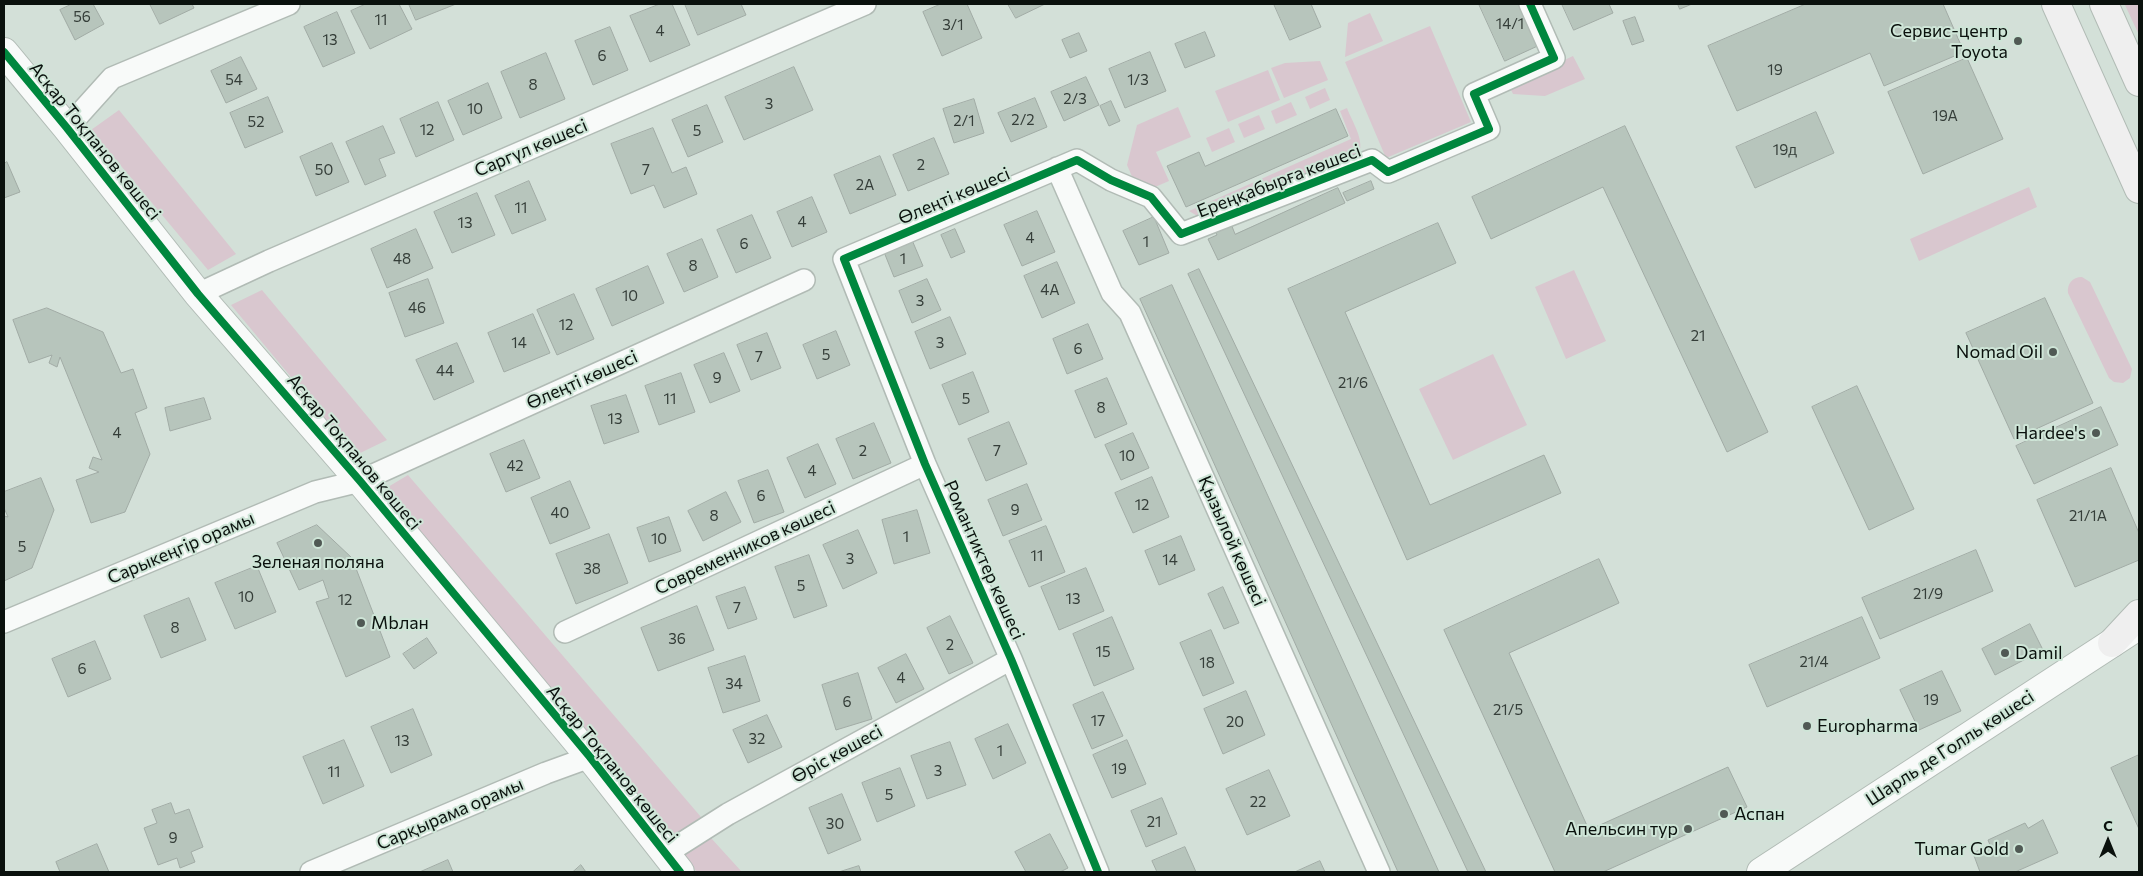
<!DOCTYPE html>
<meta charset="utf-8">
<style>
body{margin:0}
#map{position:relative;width:2143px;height:876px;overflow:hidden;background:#d3e0d8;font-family:Commissioner,sans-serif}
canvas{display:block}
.frame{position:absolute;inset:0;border:5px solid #0a110d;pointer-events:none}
.north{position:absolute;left:2083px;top:816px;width:50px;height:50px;-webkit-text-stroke:4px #cee5d7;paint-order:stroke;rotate:0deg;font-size:14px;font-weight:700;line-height:20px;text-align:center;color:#0a110d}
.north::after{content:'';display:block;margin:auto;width:18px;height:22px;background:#0a110d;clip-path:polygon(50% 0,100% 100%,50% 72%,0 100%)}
</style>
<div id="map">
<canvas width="2143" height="876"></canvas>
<div class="frame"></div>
<div class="north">С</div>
</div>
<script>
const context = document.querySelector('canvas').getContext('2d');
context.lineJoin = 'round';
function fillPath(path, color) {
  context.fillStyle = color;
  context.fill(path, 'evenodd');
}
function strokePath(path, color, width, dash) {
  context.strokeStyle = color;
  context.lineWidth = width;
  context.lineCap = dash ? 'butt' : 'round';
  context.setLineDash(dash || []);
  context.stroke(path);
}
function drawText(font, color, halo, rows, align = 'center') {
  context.font = font + ' Commissioner,sans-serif';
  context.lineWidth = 4;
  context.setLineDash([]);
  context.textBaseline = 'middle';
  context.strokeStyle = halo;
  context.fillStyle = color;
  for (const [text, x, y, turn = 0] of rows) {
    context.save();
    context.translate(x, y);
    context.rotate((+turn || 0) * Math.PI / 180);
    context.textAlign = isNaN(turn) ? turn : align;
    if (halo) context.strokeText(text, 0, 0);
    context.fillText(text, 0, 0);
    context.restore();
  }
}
fillPath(new Path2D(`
 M2129,4H2139V35L2125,5Z
 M1370,13L1383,41L1345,57L1348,23Z
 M1430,26L1471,122L1386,158L1345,62Z
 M1573,56L1585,79L1545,96L1513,94L1509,86Z
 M1320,61L1328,80L1284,98L1271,68L1285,63Z
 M1268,70L1280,100L1228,122L1215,91Z
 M1325,88L1330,100L1310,109L1305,97Z
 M1291,102L1297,115L1276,124L1271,111Z
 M1178,107L1191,137L1156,152L1169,181L1148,190L1137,188L1127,165L1137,125Z
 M1347,108C1352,122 1366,141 1358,156L1209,223L1189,211L1351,139L1340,111Z
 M119,110L236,254L208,270L91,130Z
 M1259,115L1265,129L1244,138L1238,124Z
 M1229,128L1235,142L1212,152L1206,138Z
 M2029,187L2037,207L1919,261L1910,239Z
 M1574,270L1606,341L1566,359L1535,287Z
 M2082,277L2090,282L2132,369L2130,378L2123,383L2114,382L2109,378L2068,293C2067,284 2072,277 2082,277Z
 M262,290L387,440L356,455L231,305Z
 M1493,354L1527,425L1453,460L1419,389Z
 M408,475L701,817L669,840L383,490Z
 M711,838L742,872H697L682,855Z`), '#d9c7cf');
const building = new Path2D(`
 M72,4H93L104,24L75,40L60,10Z
 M150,4H192L194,8L160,24Z
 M366,4H399L412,29L370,49L351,11Z
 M409,4H456L416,20Z
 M660,4H672L690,45L650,62L630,16Z
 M685,4H741L746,15L698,35Z
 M941,4H967L982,38L942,56L923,12Z
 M1008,4H1045L1016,18Z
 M1274,4H1311L1321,27L1290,40Z
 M1479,4H1523L1542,44L1505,61Z
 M1562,4H1609L1613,13L1574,30Z
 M1678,4H1692L1680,9Z
 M1806,4H1943L1964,52L1884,86L1870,53L1737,111L1708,46Z
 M337,12L355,53L323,67L304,27Z
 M1635,17L1644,41L1632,45L1623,21Z
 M610,27L628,70L593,85L575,41Z
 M1205,32L1215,56L1185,68L1175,44Z
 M1079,33L1087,51L1070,58L1062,40Z
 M1150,52L1166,91L1125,108L1109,69Z
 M546,53L565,99L520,118L501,72Z
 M241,57L257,89L226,103L211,71Z
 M1967,58L2003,139L1923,174L1888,92Z
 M794,67L813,110L744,140L725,97Z
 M1086,77L1099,105L1064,121L1051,92Z
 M488,83L502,118L463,135L448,101Z
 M268,97L283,132L245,148L230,113Z
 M1035,98L1047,127L1011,142L998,113Z
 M974,99L984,133L954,143L943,109Z
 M1111,101L1120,121L1109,126L1100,106Z
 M438,102L454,140L416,157L400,119Z
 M707,105L723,142L688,157L672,120Z
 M1336,109L1348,136L1186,207L1167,166L1199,152L1205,166Z
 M1816,112L1834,153L1755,188L1736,147Z
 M383,126L395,153L379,159L386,176L365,185L346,142Z
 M1625,126L1768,432L1727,452L1603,187L1491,239L1472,197Z
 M653,128L672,173L686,167L697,194L664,208L654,185L631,194L611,144Z
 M934,138L949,174L908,191L893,155Z
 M332,143L349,182L316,196L300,157Z
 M880,156L896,195L850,214L834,175Z
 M7,162L20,192L4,198V164Z
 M529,181L546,220L512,234L495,196Z
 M1371,181L1374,189L1347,201L1343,193Z
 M1338,188L1345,203L1218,260L1208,239L1217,235L1213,226L1229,219L1235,234Z
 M477,193L495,235L452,253L434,212Z
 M812,197L827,232L792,247L777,212Z
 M1037,211L1055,252L1022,266L1004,225Z
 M752,215L771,258L736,273L717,230Z
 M1154,217L1169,253L1139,265L1123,231Z
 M1438,223L1456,263L1345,312L1430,505L1544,455L1561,493L1407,560L1288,289Z
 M416,229L433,268L387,288L371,249Z
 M955,229L965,252L951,258L941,235Z
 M702,239L718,277L684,292L667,254Z
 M912,240L923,266L894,277L884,252Z
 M1057,262L1075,303L1042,318L1024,276Z
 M648,266L664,303L612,326L596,289Z
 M1199,269L1486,872H1468L1188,274Z
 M428,279L444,323L405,337L389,293Z
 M927,279L941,310L912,323L899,291Z
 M1172,285L1439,872H1398L1140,299Z
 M574,294L594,339L557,355L537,310Z
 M2045,298L2093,403L2014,439L1966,333Z
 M47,308L103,332L121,373L133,369L147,408L135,413L150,454L125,512L91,523L76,480L99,472L89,468L93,457L102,460L60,357L57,367L49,363L52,355L29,363L13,320Z
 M533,314L550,353L504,372L488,333Z
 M950,317L966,354L930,369L915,332Z
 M1088,324L1103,359L1067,374L1053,339Z
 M836,331L850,365L817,379L803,345Z
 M767,333L781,368L751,380L737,345Z
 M457,343L474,382L434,400L416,360Z
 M724,353L740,391L710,403L694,365Z
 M973,372L989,412L959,425L942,385Z
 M681,373L695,412L659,425L645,386Z
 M1107,378L1127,424L1095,438L1075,391Z
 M1857,386L1914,509L1869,530L1812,407Z
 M626,395L639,432L604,444L591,406Z
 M204,398L211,419L170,431L165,408Z
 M2101,407L2118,445L2034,484L2016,446Z
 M1009,422L1027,464L986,481L968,439Z
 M874,423L891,463L853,479L836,439Z
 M1133,433L1149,468L1121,480L1105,445Z
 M524,440L540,478L506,492L490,454Z
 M818,444L836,484L805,498L787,458Z
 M2111,468L2139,533V560L2075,587L2037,500Z
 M768,470L784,512L754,523L738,481Z
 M1152,477L1169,517L1133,533L1115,493Z
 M41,478L54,510L32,568L4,581V516L8,517L4,508V492Z
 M570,481L590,528L550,544L531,498Z
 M1027,484L1042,520L1003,536L988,500Z
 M726,492L741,522L703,541L688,511Z
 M917,510L930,553L894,564L882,520Z
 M669,517L681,551L649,562L637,528Z
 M317,525L352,558L390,657L346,677L316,602L329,598L323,580L299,590L277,543Z
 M1046,526L1065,572L1029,587L1009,541Z
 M858,530L877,573L843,589L823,545Z
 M609,534L628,583L576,604L556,554Z
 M1181,536L1195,570L1159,585L1145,551Z
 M1976,550L1993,591L1880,639L1862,598Z
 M809,555L827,606L794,618L775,567Z
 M1599,559L1619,603L1509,653L1589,830L1728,767L1747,807L1603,872H1555L1444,630Z
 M257,566L276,612L235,629L215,583Z
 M1086,568L1104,611L1059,630L1041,587Z
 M745,587L757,619L728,629L716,597Z
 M1223,587L1239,623L1224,629L1208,594Z
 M189,598L206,640L161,658L144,616Z
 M697,606L714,650L658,671L641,628Z
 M950,616L973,663L949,674L927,628Z
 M1112,617L1134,669L1094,686L1073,634Z
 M1862,617L1880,658L1767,707L1749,665Z
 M2030,624L2043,650L1995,675L1982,649Z
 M1211,630L1234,683L1203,696L1180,643Z
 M427,638L437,653L414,669L403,654Z
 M95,641L111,679L68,697L52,659Z
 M906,654L924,689L896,703L878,668Z
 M745,656L760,701L723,713L708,668Z
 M1942,671L1961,711L1919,730L1900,690Z
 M858,673L872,719L836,730L822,685Z
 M1246,691L1265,735L1223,754L1204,709Z
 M1103,692L1123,736L1092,749L1073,705Z
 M413,709L432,755L391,773L371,727Z
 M767,715L782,747L748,763L733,730Z
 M1008,724L1026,763L993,779L975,739Z
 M344,740L364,786L323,804L303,757Z
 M1127,740L1146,784L1112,798L1093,755Z
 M950,742L966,785L927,799L911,756Z
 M2139,755V829L2111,768Z
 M900,768L915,806L877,822L862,783Z
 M1269,770L1290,816L1247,835L1226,789Z
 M842,794L861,840L828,854L809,808Z
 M1162,798L1177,834L1146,847L1131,811Z
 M171,803L175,814L189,809L203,847L191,852L195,862L180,868L177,858L158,865L144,828L157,823L152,810Z
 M2043,820L2058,853L2015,872H1980L1973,853L1990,845L1988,840L2025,823L2028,828Z
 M1050,834L1068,868L1060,872H1026L1015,852Z
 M97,844L109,872H60L56,862Z
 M1185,847L1196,872H1157L1152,861Z
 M448,860L453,872H420Z
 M1320,861L1325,872H1295Z
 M581,865L586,872H573Z
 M859,866L861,872H839Z`);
fillPath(building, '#b7c5bc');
strokePath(building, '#a1aba5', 1);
const minor = new Path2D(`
 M67,128L112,78L289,4
 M1057,168L1112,293L1130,313L1379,872
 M198,294L269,261L865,4
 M4,622L315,492L360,481L804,280
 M565,632L925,464
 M665,854L728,814L1011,659
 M311,872L546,773L590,757
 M1098,872L1011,659L925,464L844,259L1077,160L1111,180L1151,197L1181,234L1372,160L1388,172L1489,129L1474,94L1554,58L1530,4`);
const tertiary = new Path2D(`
 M4,52L67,128L198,294L360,481L590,757L680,872
 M1761,872L2132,630`);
const secondary = new Path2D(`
 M2056,4L2139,189
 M2104,4L2139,82
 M2112,643L2139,614`);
strokePath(minor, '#b1bbb5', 24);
strokePath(tertiary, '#b1bbb5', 30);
strokePath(secondary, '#b1bbb5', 30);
strokePath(minor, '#f8faf9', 21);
strokePath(tertiary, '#f8faf9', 28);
strokePath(secondary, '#efefef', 28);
strokePath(new Path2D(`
 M4,52L67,128L198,294L360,481L590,757L680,872
 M1098,872L1011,659L925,464L844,259L1077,160L1111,180L1151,197L1181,234L1372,160L1388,172L1489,129L1474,94L1554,58L1530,4`), '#00873e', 8);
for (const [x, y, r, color] of [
 [2018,41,5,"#505954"],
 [2053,352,5,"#505954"],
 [2096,433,5,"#505954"],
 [318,543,5,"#505954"],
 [361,623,5,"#505954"],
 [2005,653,5,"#505954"],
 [1807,726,5,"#505954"],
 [1724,814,5,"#505954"],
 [1688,829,5,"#505954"],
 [2019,849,5,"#505954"]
]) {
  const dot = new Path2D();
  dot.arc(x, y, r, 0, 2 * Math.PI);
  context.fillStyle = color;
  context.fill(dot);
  strokePath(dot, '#cee5d7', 2);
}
drawText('15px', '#353e39', null, [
 ["56",82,17],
 ["11",381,20],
 ["14/1",1510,24],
 ["3/1",953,25],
 ["4",660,31],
 ["13",330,40],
 ["6",602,56],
 ["19",1775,70],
 ["54",234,80],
 ["1/3",1138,80],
 ["8",533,85],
 ["2/3",1075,99],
 ["3",769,104],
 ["10",475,109],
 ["19A",1945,116],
 ["2/2",1023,120],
 ["2/1",964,121],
 ["52",256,122],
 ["12",427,130],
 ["5",697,131],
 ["19д",1785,150],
 ["2",921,165],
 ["50",324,170],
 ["7",646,170],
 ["2А",865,185],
 ["11",521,208],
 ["4",802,222],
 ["13",465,223],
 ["4",1030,238],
 ["1",1146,242],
 ["6",744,244],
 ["48",402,259],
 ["1",903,259],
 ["8",693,266],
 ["4А",1050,290],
 ["10",630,296],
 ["3",920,301],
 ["46",417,308],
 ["12",566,325],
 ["21",1698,336],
 ["14",519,343],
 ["3",940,343],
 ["6",1078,349],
 ["5",826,355],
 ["7",759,357],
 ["44",445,371],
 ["9",717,378],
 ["21/6",1353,383],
 ["11",670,399],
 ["5",966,399],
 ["8",1101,408],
 ["13",615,419],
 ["4",117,433],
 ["2",863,451],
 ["7",997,451],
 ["10",1127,456],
 ["42",515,466],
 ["4",812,471],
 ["6",761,496],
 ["12",1142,505],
 ["9",1015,510],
 ["40",560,513],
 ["8",714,516],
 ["21/1А",2088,516],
 ["1",906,537],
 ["10",659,539],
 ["5",22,547],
 ["11",1037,556],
 ["3",850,559],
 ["14",1170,560],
 ["38",592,569],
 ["5",801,586],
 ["21/9",1928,594],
 ["10",246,597],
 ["13",1073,599],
 ["12",345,600],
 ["7",737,608],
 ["8",175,628],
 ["36",677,639],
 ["2",950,645],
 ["15",1103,652],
 ["21/4",1814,662],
 ["18",1207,663],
 ["6",82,669],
 ["4",901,678],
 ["34",734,684],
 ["19",1931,700],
 ["6",847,702],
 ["21/5",1508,710],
 ["17",1098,721],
 ["20",1235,722],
 ["32",757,739],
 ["13",402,741],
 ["1",1000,751],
 ["19",1119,769],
 ["3",938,771],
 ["11",334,772],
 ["5",889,795],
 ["22",1258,802],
 ["21",1154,822],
 ["30",835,824],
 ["9",173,838]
]);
drawText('18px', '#0a110d', '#cee5d7', [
 ["Сервис-центр",2008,31],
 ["Toyota",2008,52],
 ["Nomad Oil",2043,352],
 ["Hardee's",2086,433],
 ["Зеленая поляна",318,562,"center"],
 ["Мbлан",371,623,"left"],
 ["Damil",2015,653,"left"],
 ["Europharma",1817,726,"left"],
 ["Аспан",1734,814,"left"],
 ["Апельсин тур",1678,829],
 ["Tumar Gold",2009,849]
], 'right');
drawText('18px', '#0a110d', '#cee5d7', [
 ["Асқар Тоқпанов көшесі",95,141,51],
 ["Саргүл көшесі",531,148,-23],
 ["Ереңқабырға көшесі",1279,181,-21],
 ["Өлеңті көшесі",954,196,-23],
 ["Өлеңті көшесі",582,380,-24],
 ["Асқар Тоқпанов көшесі",354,452,50],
 ["Қызылой көшесі",1232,541,66],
 ["Сарыкеңгір орамы",181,548,-23],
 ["Современников көшесі",745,548,-25],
 ["Романтиктер көшесі",984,560,66],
 ["Шарль де Голль көшесі",1950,748,-33],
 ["Өріс көшесі",837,754,-29],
 ["Асқар Тоқпанов көшесі",612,764,51],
 ["Сарқырама орамы",450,814,-23]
]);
</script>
